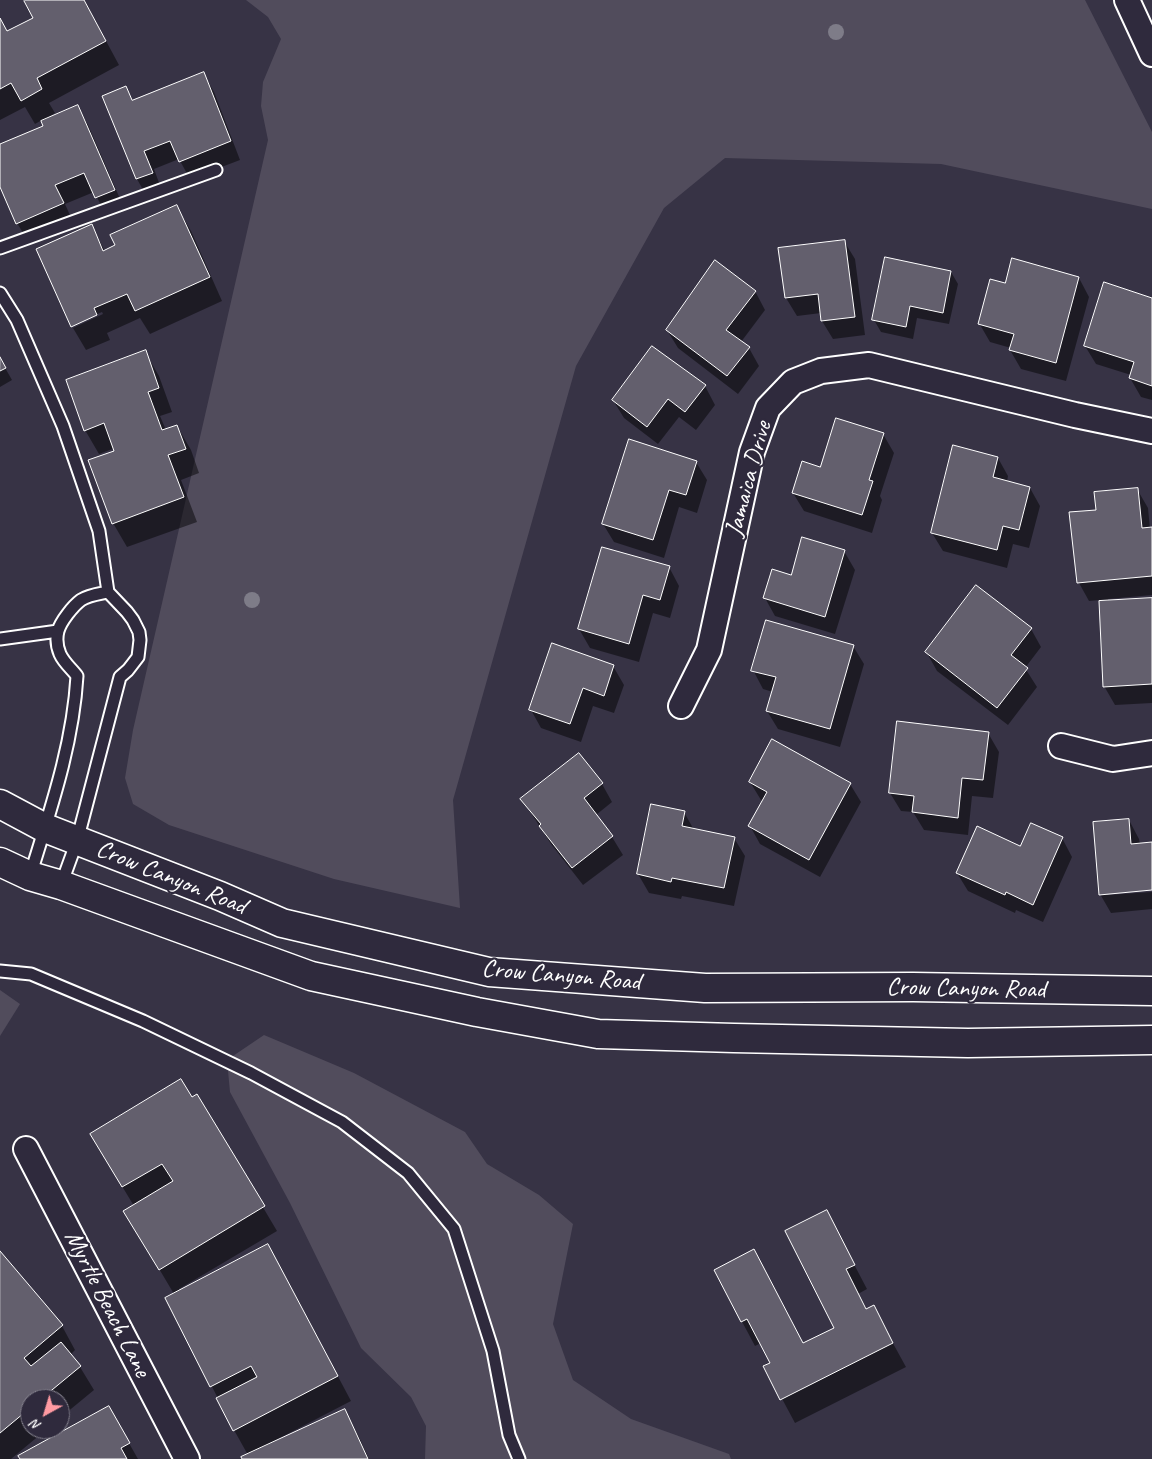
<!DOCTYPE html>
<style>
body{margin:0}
#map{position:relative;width:1152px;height:1459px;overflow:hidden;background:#373345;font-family:Caveat,sans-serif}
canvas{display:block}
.north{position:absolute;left:20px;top:1389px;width:50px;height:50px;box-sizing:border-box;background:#2f2a3d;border:1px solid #827f8b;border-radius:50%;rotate:219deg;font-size:14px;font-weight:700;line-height:20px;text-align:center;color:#fff}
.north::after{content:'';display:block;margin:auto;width:18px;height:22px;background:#ff9aa2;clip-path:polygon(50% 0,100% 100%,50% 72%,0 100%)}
</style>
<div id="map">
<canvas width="1152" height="1459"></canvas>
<div class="north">N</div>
</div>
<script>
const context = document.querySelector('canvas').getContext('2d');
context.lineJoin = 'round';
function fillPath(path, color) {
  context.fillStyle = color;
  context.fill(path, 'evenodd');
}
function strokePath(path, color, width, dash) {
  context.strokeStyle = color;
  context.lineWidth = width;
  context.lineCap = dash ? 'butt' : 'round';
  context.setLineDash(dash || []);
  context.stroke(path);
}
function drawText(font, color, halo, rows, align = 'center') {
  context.font = font + ' Caveat,sans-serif';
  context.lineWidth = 4.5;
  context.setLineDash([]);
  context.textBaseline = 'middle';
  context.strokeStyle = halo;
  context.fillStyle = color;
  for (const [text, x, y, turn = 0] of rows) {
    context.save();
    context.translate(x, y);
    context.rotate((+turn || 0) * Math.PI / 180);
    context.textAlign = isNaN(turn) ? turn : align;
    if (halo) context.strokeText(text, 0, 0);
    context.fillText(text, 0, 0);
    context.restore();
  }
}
fillPath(new Path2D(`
 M246,0H1085L1152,132V209L941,164L725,158L664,208L576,366L453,800L460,908L334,879L169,825L133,804L125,778L133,730L268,140L261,106L263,82L281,39L268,17Z
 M0,990L20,1004L0,1036Z
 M264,1035L354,1073L465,1132L487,1164L539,1195L573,1224L553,1324L573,1380L631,1419L729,1454L731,1459H425L426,1426L411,1397L361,1348L290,1203L230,1092L227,1060Z`), '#514c5c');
fillPath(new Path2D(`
 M28,0H84L119,65L49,103L55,113L47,118L48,120L78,107L88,125L124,208L107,216L94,192L65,204L73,222L28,241L17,223L0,183V146L44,127L42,120L35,124L25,107L0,120V19L8,33L35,18Z
 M203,73L214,92L240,160L190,179L179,159L154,169L162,191L147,197L137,179L104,96L126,88L133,101Z
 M177,207L191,231L222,301L150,334L140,318L107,333L110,340L86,350L73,328L103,314L102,312L72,325V327L37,250L91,226L105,251Z
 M844,241L855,259L865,335L833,339L822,321L821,313L797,316L786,298L780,249Z
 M1012,260L1079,278L1089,297L1066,381L1021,369L1010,350L1011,348L990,342L979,323L1006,285Z
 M951,272L958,284L949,324L917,318L913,339L881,332L874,320Z
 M755,291L765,310L741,342L749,348L759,366L738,394L678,348L667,330Z
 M1152,299V400L1141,397L1130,378L1131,375L1096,364L1085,346Z
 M145,352L159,376L172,412L160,416L166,430L177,426L191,450L199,473L181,480L197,522L127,547L113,523L116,451L115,448L99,454L85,430Z
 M0,359L12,380L0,387Z
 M705,386L715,405L696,430L679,417L658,444L624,418L613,400Z
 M883,434L894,453L880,496L882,500L872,533L804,511L793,493L821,469Z
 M998,458L1008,476L1007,482L1030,488L1040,506L1029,548L1013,544L1007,568L943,551L932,533Z
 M696,462L707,480L697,513L679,507L664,558L614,542L603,524Z
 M1137,489L1148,508L1150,529L1152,528V595L1108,599V601L1152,599V703L1115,705L1104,686L1100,600L1089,601L1079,583L1071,513L1097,511Z
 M844,551L855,570L835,634L775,616L765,598L792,576Z
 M669,567L679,586L670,618L653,613L639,662L590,648L579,629Z
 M1031,629L1041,647L1025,668L1037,687L1008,725L937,671L927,653Z
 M853,646L864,664L840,747L778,729L767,711L773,692L763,689L753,670Z
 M613,666L624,685L614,713L593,706L581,742L541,728L531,710Z
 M988,733L999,752L993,798L972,796L968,835L924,830L913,812L901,811L890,793Z
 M578,755L602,784L612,802L596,815L612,837L623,855L583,885L551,844L522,799Z
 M750,782L850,784L861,802L820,877L760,844L750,826L763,802L761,800Z
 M684,812L694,830L734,838L745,856L734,906L682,896L681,899L649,893L638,874Z
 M1129,820L1139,839L1140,844L1152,843V889L1107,893V895L1152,892V909L1111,913L1100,894Z
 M1062,838L1072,857L1043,922L1016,910L1015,913L968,891L957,873L1021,847Z
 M197,1096L277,1231L179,1289L180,1291L281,1269L351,1401L274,1441L275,1443L344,1411L358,1435L369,1459H244L248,1455L234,1430L167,1298L174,1294L139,1235L134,1206L105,1158Z
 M826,1211L867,1289L858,1294L867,1310L873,1307L906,1367L795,1423L765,1367L771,1363L761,1343L755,1346L715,1271L754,1251L803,1344L836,1328Z
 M0,1253L62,1326L75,1350L70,1355L80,1367L94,1390L60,1418V1399H30V1429H47L11,1459H0Z
 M109,1408L138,1459H21Z`), '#0007');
const building = new Path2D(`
 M25,0H84L106,41L37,78L42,89L21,101L11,83L0,89V18L7,31L33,18L24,1Z
 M204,72L231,141L179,162L170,141L144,151L153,173L136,179L102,96L126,86L132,100Z
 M78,105L115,190L95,198L84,173L55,185L64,203L16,224L0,187V144L43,126L41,121Z
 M177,205L210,277L135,311L127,294L94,308L97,315L71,327L36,249L92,224L103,251L115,245L110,235Z
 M845,240L855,317L821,321L818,294L785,298L778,248Z
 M885,257L951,271L943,313L910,306L906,327L872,320Z
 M1012,258L1079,277L1056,363L1009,350L1014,334L978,324L990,279L1005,283Z
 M715,260L756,291L726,330L750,347L727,376L666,330Z
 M1104,282L1152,298V386L1129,378L1134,362L1084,346Z
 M652,346L706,385L685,412L668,399L647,427L612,400Z
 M146,350L159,388L148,392L162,430L177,425L186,449L168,455L184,497L112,524L88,460L114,451L104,423L84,431L66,380Z
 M0,357L6,368L0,371Z
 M836,418L884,433L869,480L873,481L862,515L792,493L802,461L820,467Z
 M629,439L697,461L686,495L669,490L653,540L602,524Z
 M953,445L998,457L993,477L1030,487L1019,530L1003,526L997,550L931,533Z
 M1138,488L1142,528L1152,527V576L1077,583L1069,512L1096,510L1094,492Z
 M802,537L845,550L825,617L763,598L772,569L791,575Z
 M602,547L670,566L660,600L643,595L629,644L578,629Z
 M976,585L1032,628L1011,655L1028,668L997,708L925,652Z
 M1152,598V684L1103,687L1099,601Z
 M766,620L854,645L830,729L766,711L776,677L751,671Z
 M552,643L614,665L604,696L583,688L570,724L529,710Z
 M897,721L989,732L983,780L962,778L958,818L912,812L914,796L889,793Z
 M772,739L851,783L809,860L748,826L767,792L749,782Z
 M579,753L603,783L584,798L613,836L572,868L539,826L541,824L520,799Z
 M651,804L685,811L682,826L735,837L724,888L672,878L671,882L637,874Z
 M1129,819L1131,844L1152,842V890L1099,895L1093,822Z
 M1031,823L1063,837L1033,905L1006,892L1005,895L956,873L977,826L1020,846Z
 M181,1079L192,1097L197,1094L265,1206L159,1270L123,1211L173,1181L162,1164L122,1187L90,1134Z
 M827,1210L855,1265L846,1269L866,1309L874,1305L893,1343L780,1400L763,1366L770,1363L747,1319L741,1322L714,1270L754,1249L803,1343L834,1328L785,1231Z
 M268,1244L338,1376L233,1431L216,1398L257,1377L251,1366L210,1387L165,1298Z
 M0,1251L63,1325L24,1358L31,1366L61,1342L81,1366L41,1399H30V1408L0,1433Z
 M109,1406L130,1443L121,1448L127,1459H20L18,1456Z
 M345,1409L368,1459H242L241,1457Z`);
fillPath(building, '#635f6d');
strokePath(building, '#fff', 1);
const lane = new Path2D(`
 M0,248L216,170
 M0,293L17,320L63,426L99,531L108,592L127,612L133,620L139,632L140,640L138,657L128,670L120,677L77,841L61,885
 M0,639L58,631
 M30,876C50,811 73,745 77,676C72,669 64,663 60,654C57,647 56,639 58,631C61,621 73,606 81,600C89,595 99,594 108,592
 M0,971L31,974L143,1021L251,1073L342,1122L408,1173L454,1229L493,1351L509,1435L519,1459`);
const street = new Path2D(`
 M1127,0L1152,54
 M681,706L709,650L752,452L768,408L793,382L821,371L869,365L1075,415L1152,431
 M1061,746L1113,759L1152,753
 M26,1149L187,1459`);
const secondary = new Path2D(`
 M0,804L45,828L220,896L282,923L489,972L705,988L913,987L1152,991
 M0,862L30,876L61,885L311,976L477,1012L598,1034L734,1038L968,1043L1152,1040`);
strokePath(lane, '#fff', 15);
strokePath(street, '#fff', 28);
strokePath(secondary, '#fff', 31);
strokePath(lane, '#2f2a3d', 11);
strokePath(street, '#2f2a3d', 24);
strokePath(secondary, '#2f2a3d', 28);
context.fillStyle = '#7e7c88';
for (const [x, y] of [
 [836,32],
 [252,600]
]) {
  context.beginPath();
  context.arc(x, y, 8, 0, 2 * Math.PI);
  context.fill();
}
drawText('25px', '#fff', '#2f2a3d', [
 ["Jamaica Drive",749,479,-75],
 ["Crow Canyon Road",171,878,22],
 ["Crow Canyon Road",561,976,5],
 ["Crow Canyon Road",966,989,1],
 ["Myrtle Beach Lane",107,1304,63]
]);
</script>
